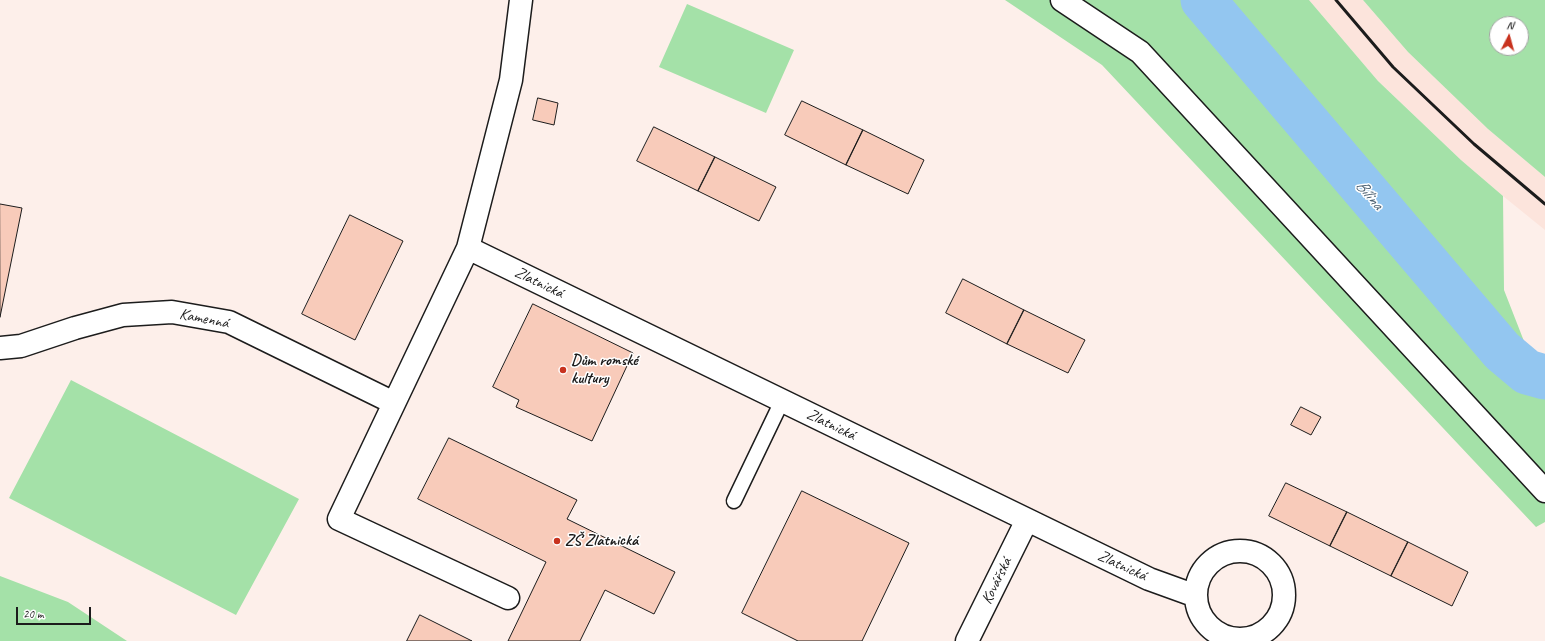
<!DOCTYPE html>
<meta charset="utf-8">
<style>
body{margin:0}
#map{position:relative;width:1545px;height:641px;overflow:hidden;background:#fdefea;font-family:Caveat,sans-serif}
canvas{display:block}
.north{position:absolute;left:1489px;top:16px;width:40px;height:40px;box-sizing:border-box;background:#fff;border:1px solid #a4a4a4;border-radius:50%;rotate:6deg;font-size:11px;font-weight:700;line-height:16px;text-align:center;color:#1c1c1c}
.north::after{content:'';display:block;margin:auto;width:14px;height:18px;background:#c8321e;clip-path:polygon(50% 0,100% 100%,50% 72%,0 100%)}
.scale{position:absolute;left:16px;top:607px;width:75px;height:18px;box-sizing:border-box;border:2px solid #1c1c1c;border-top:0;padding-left:5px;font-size:12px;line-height:14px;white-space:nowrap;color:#1c1c1c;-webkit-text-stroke:3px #fff;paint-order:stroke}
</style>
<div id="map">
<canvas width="1545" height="641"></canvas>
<div class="north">N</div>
<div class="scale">20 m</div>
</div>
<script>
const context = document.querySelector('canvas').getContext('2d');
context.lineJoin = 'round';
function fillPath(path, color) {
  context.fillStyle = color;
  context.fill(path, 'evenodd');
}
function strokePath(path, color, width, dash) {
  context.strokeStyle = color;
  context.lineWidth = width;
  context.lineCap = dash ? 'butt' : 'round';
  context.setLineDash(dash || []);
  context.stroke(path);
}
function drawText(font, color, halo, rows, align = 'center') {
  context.font = font + ' Caveat,sans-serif';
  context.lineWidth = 3;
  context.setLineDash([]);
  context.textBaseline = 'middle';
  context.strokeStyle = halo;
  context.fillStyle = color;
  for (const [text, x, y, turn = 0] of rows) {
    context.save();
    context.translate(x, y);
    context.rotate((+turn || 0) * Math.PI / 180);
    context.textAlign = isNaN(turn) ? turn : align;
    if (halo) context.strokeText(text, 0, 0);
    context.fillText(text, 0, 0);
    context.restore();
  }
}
fillPath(new Path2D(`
 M1309,0H1363L1408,52L1488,129L1545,177V230L1503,196L1461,160L1378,81Z`), '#fce4dc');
fillPath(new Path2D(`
 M1005,0H1309L1378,81L1461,160L1503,196L1504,290L1545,395V522L1536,527L1102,65Z
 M1363,0H1545V177L1488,129L1408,52ZM1497,24H1521V48H1497Z
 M687,4L794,50L766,113L659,67Z
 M71,380L299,499L236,615L9,498Z
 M0,576L68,602L127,641H0Z`), '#a4e1a8');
strokePath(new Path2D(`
 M1203,0L1502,351L1527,372L1545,377`), '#93c6f0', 45);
const building = new Path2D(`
 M538,98L558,103L554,125L533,120Z
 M802,101L863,130L846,165L785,135Z
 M654,127L715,157L698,191L637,161Z
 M863,130L924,160L908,194L846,165Z
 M715,157L776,187L759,221L698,191Z
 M0,204L22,208L0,317Z
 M350,215L403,241L355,340L302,314Z
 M963,279L1024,310L1007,344L946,313Z
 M533,304L633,353L592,441L516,407L519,400L493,387Z
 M1024,310L1085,340L1068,373L1007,344Z
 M1301,407L1321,417L1311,435L1291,425Z
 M449,438L577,500L567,519L675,572L654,614L605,590L580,641H508L546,562L418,499Z
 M1286,483L1347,512L1330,546L1269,516Z
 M802,491L909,543L862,641H798L742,613Z
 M1347,512L1408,542L1391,576L1330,546Z
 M1408,542L1468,572L1452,606L1391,576Z
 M420,615L472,641H407Z`);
fillPath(building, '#f8cbba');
strokePath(building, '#1c1c1c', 1);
const lane = new Path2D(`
 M734,501L782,401`);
const street = new Path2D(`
 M521,0L511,80L468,248L1149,579L1196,596
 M468,248L339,519L508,598
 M0,348L21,346L75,328L123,315L172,312L229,322L394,403
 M1196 595a44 44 0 1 1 88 0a44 44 0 1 1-88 0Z
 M967,641L1027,520`);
const secondary = new Path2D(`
 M1062,0L1140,52L1545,491`);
strokePath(lane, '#1c1c1c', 17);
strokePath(street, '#1c1c1c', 25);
strokePath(secondary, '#1c1c1c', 25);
strokePath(lane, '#fff', 14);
strokePath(street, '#fff', 22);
strokePath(secondary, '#fff', 22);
strokePath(new Path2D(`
 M1336,0L1393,67L1474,144L1545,204`), '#1c1c1c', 3);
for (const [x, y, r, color] of [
 [563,370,4,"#c8321e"],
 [557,541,4,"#c8321e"]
]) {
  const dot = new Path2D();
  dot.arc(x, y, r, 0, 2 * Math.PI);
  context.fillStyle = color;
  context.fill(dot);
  strokePath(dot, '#fff', 1.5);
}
drawText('16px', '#1c1c1c', '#fff', [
 ["Zlatnická",539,283,26],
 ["Kamenná",204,319,11],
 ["Zlatnická",831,425,26],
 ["Zlatnická",1122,566,25],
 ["Kovářská",997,581,-64]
]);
drawText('bold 16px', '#1c1c1c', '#fff', [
 ["Dům romské",571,361],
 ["kultury",571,379],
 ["ZŠ Zlatnická",565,541]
], 'left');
drawText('italic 17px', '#4c6071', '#fff', [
 ["Bílina",1369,195,50]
]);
</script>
